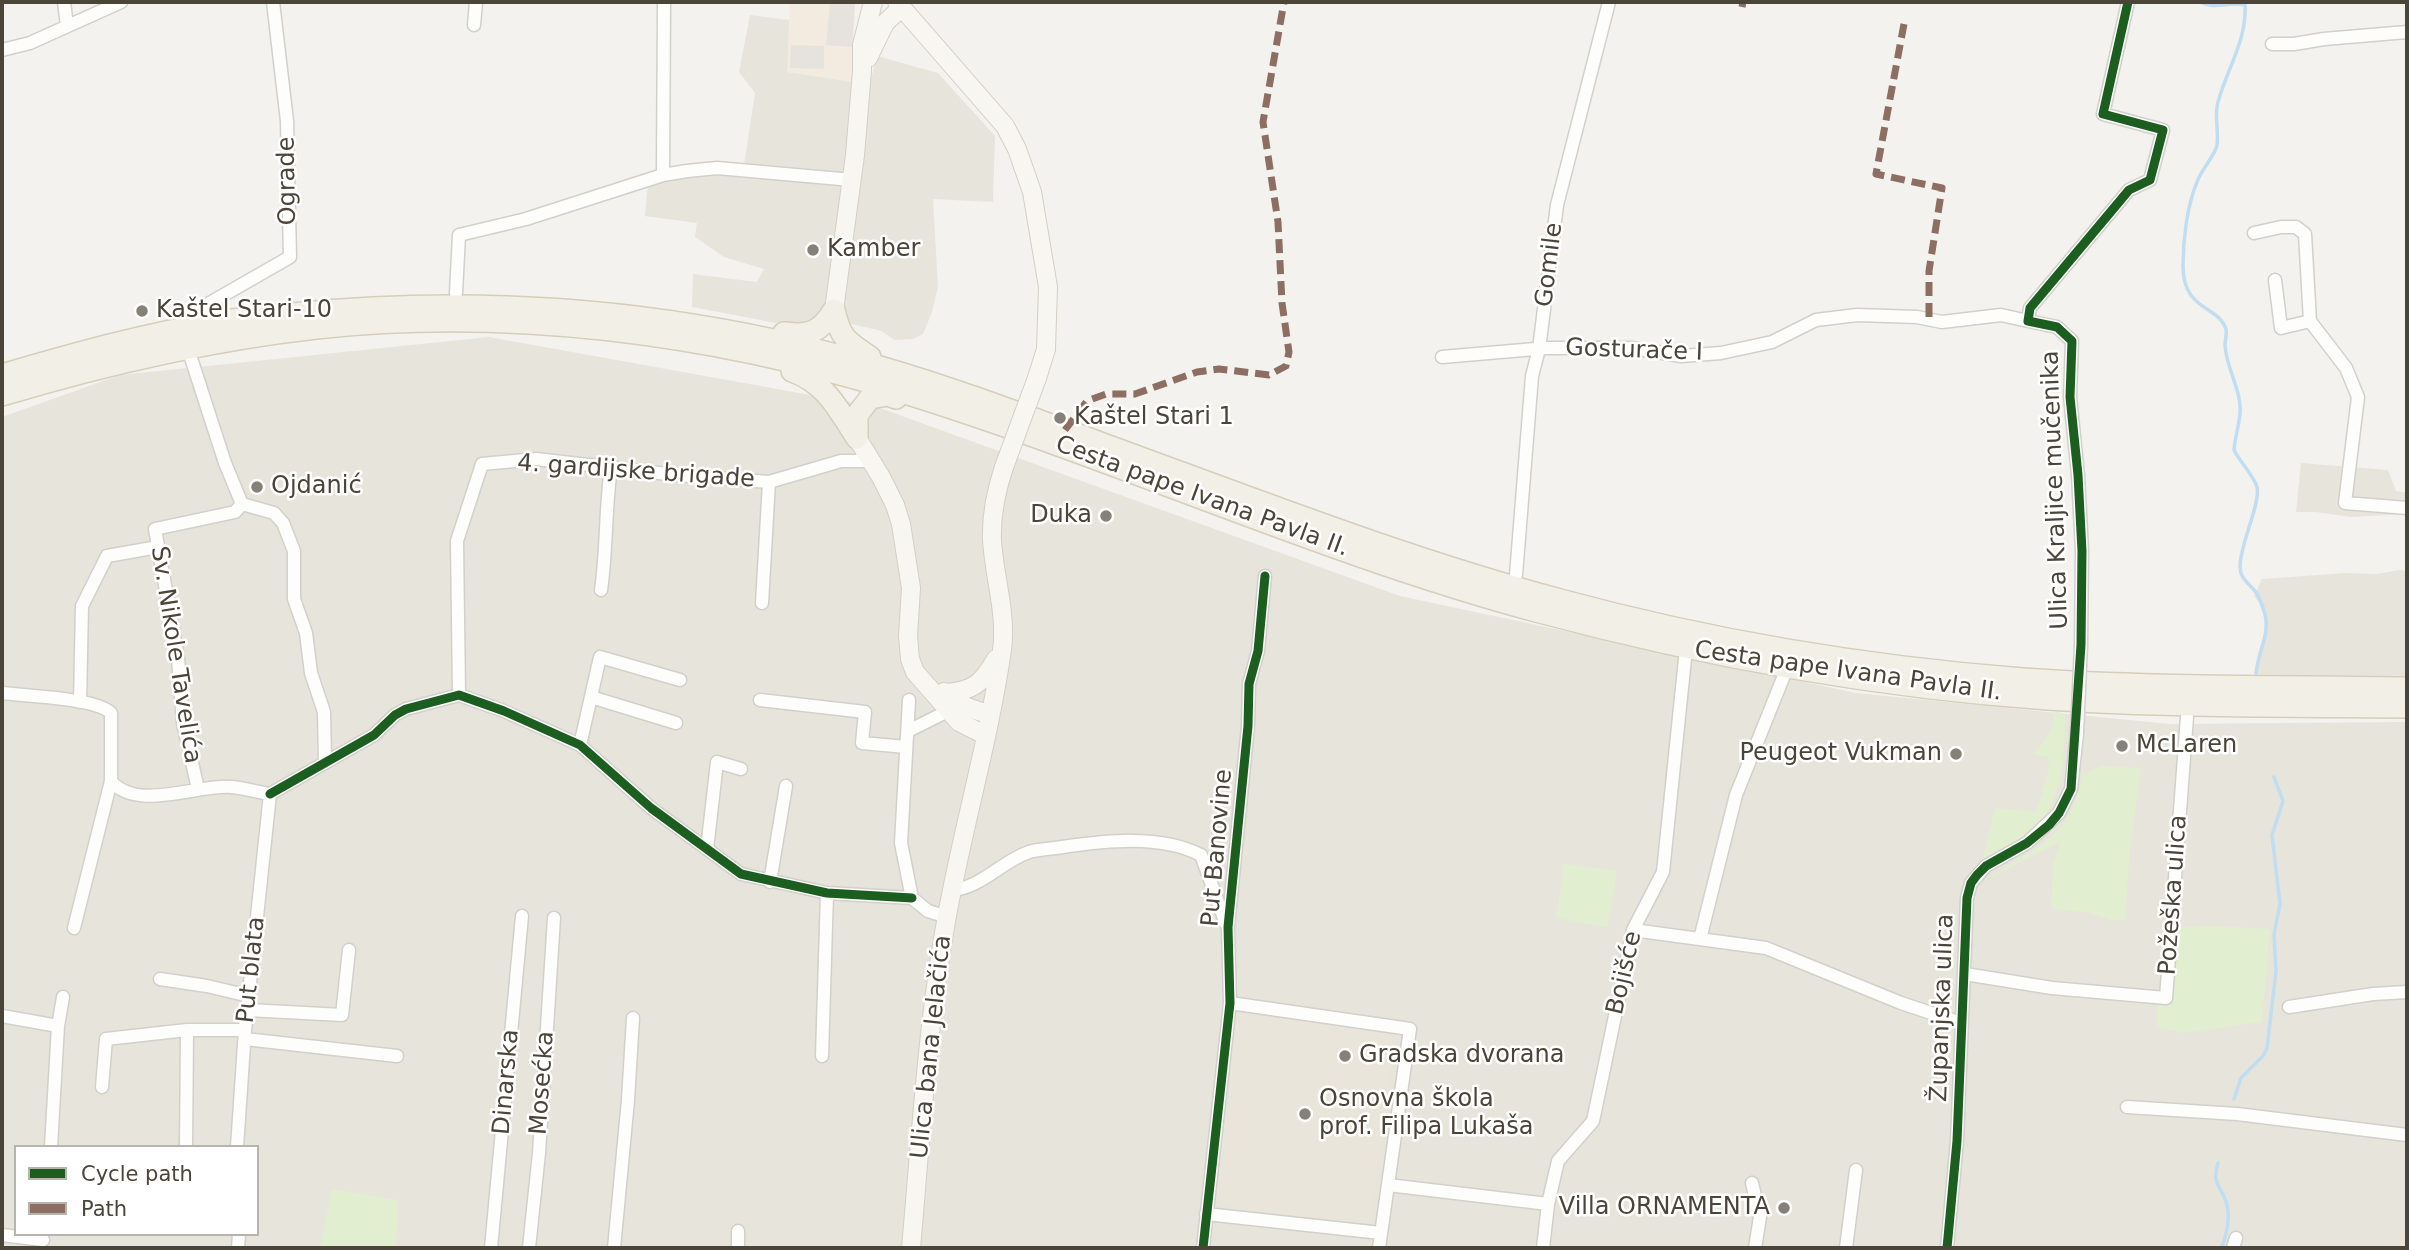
<!DOCTYPE html>
<meta charset="utf-8">
<style>
body{margin:0}
#map{position:relative;width:2409px;height:1250px;overflow:hidden;background:#f4f2ee;font-family:"DejaVu Sans",sans-serif}
canvas{display:block}
.frame{position:absolute;inset:0;border:4px solid #4b4439;pointer-events:none}
.legend{position:absolute;left:14px;top:1145px;width:245px;height:91px;box-sizing:border-box;background:#fff;border:2px solid #b7b4b0;margin:0;padding:9px 12px;list-style:none;font-size:21px;color:#4b4439}
.legend li{display:flex;align-items:center;gap:14px;height:35px}
.legend b{width:35px;border:2px solid #b7b4b0}
</style>
<div id="map">
<canvas width="2409" height="1250"></canvas>
<div class="frame"></div>
<ul class="legend">
<li><b style="height:9px;background:#1b5e20"></b>Cycle path</li>
<li><b style="height:9px;background:#8d6e63"></b>Path</li>
</ul>
</div>
<script>
const context = document.querySelector('canvas').getContext('2d');
context.lineJoin = 'round';
function fillPath(path, color) {
  context.fillStyle = color;
  context.fill(path, 'evenodd');
}
function strokePath(path, color, width, dash) {
  context.strokeStyle = color;
  context.lineWidth = width;
  context.lineCap = dash ? 'butt' : 'round';
  context.setLineDash(dash || []);
  context.stroke(path);
}
function drawText(font, color, halo, rows, align = 'center') {
  context.font = font + ' "DejaVu Sans",sans-serif';
  context.lineWidth = 5;
  context.setLineDash([]);
  context.textBaseline = 'middle';
  context.strokeStyle = halo;
  context.fillStyle = color;
  for (const [text, x, y, turn = 0] of rows) {
    context.save();
    context.translate(x, y);
    context.rotate((+turn || 0) * Math.PI / 180);
    context.textAlign = isNaN(turn) ? turn : align;
    if (halo) context.strokeText(text, 0, 0);
    context.fillText(text, 0, 0);
    context.restore();
  }
}
fillPath(new Path2D(`
 M750,15L789,20L788,72L870,83L877,56L938,73L995,136L993,202L933,199L938,287L932,312L923,334L913,339L894,340L882,331L847,323L797,327L692,307L693,274L757,282L764,269L724,257L695,237L697,223L645,216L649,172L705,162L744,165L755,93L739,72Z
 M489,337L877,407L1400,596L1856,693L2170,724L2407,722V1248H2V417L120,375ZM16,1147H257V1234H16Z
 M2301,463L2388,470L2396,491L2407,493V514L2351,517L2316,512H2296Z
 M2399,570L2407,571V677L2255,675L2257,657L2266,627L2263,607L2254,596L2262,579L2345,573L2377,574Z`), '#e7e4dc');
fillPath(new Path2D(`
 M790,2H855L852,82L787,72Z`), '#f3ebdf');
fillPath(new Path2D(`
 M1244,1014L1396,1033L1371,1220L1366,1223L1232,1209L1215,1195L1233,1021Z`), '#eae5da');
fillPath(new Path2D(`
 M2054,711L2065,714C2066,783 2057,835 1983,858L1995,808L2036,812L2048,772L2049,757L2033,754C2045,741 2054,730 2054,711Z
 M2103,766L2141,768L2130,849L2125,920H2110L2087,912L2053,909L2051,904L2053,865L2060,842L1987,879C2035,846 2071,841 2082,774Z
 M1564,864L1617,871L1607,927L1556,918Z
 M2217,926L2270,929L2262,1022L2182,1033L2157,1027L2158,1002L2170,998L2175,927Z
 M332,1189L398,1200L396,1248H320Z`), '#e1eecf');
fillPath(new Path2D(`
 M830,2H855L852,47L826,45Z
 M791,45L824,46V69L790,68Z`), '#e6e3df');
strokePath(new Path2D(`
 M2200,2C2215,10 2229,1 2245,5C2247,40 2227,69 2218,102C2214,115 2219,131 2217,145C2216,154 2201,170 2197,182C2187,206 2183,240 2183,266C2183,311 2218,305 2226,329C2227,335 2225,340 2225,345C2226,368 2242,391 2240,413C2239,426 2235,437 2234,450C2240,462 2254,476 2257,487C2261,503 2239,547 2240,567C2240,580 2251,584 2257,594C2260,599 2263,608 2265,614C2270,635 2258,653 2256,673
 M2234,1099L2241,1078L2263,1056L2267,1048L2276,971L2274,934L2280,904L2272,835L2283,801L2274,777
 M2218,1163C2211,1185 2222,1186 2227,1205C2230,1217 2227,1236 2221,1248`), '#c0ddf1', 3.5);
const minor = new Path2D(`
 M64,2L67,26
 M474,25L476,2
 M2272,44H2294L2324,39L2407,32
 M2,50L30,43L121,2
 M663,175L664,2
 M2254,233L2281,227H2296L2305,234L2310,321
 M2275,280L2281,328L2310,321L2346,368L2358,397L2345,503L2407,508
 M456,293L459,235L526,219L663,175L687,171L717,168L852,180
 M205,313L208,304L290,257L287,121L273,2
 M1442,357L1547,348H1632L1681,356L1721,353L1772,342L1816,320L1857,315L1917,317L1942,322L2001,315L2028,321
 M191,358L225,463L242,504L274,513L283,523L294,551V599L306,633L311,673L324,712L325,763
 M1516,575L1532,376L1539,349L1557,205L1609,2
 M601,590C607,549 605,509 611,468
 M762,603L769,482
 M2081,645L2082,551L2078,475L2070,397L2072,341L2057,327L2028,321L2030,308L2129,190L2150,180L2163,130L2103,114L2128,2
 M2,693C25,696 97,698 111,713V781C137,812 197,784 232,787C244,788 257,792 270,794
 M459,695L457,541L482,464L536,459L676,475L769,482L841,461H871
 M591,697L676,723
 M760,700L865,712L862,743L906,747
 M909,700L901,843L912,898L928,911L947,917
 M80,702L82,606L107,556L158,547
 M908,731L948,711
 M580,745L600,657L680,680
 M198,789L183,723L178,658L155,529L235,512L242,504
 M270,794L374,735L395,715L406,709L459,695L504,711L580,745L651,808L741,874L827,893L912,898
 M707,849L717,762L741,769
 M770,882L786,786
 M952,890C981,888 1002,861 1029,852C1039,849 1051,849 1062,847C1105,841 1160,834 1201,855L1226,924
 M74,928L111,781
 M1633,930L1766,948L1901,1003L1961,1023
 M1700,939L1736,795L1787,668
 M1965,974L2052,988L2166,998L2187,717
 M160,979L207,986L249,996
 M1230,1003L1410,1029L1379,1248
 M2289,1007L2373,994L2407,992
 M248,1010L342,1015L349,950
 M2,1016L58,1026L51,1147
 M58,1026L63,997
 M245,1039L397,1056
 M822,1056L827,893
 M102,1087L106,1039L187,1030H245
 M2127,1107L2237,1114L2407,1135
 M186,1147L187,1030
 M237,1147L245,1030L270,794
 M1752,1183L1760,1217L1755,1248
 M1388,1185L1548,1204
 M1206,1214L1381,1233
 M738,1231V1248
 M2,1235L43,1240
 M238,1248L239,1234
 M491,1248L522,916
 M529,1248L539,1153L554,918
 M614,1248L628,1100L633,1018
 M1203,1248L1230,1003L1228,927L1248,726L1249,684L1258,651L1265,576
 M1543,1248L1548,1204L1558,1161L1593,1121L1633,930L1663,872L1686,649
 M1846,1248L1856,1170
 M1947,1248L1957,1141L1967,898L1971,883L1986,866L2027,843L2059,813L2071,789L2077,733
 M2233,1248L2236,1238`);
const secondary = new Path2D(`
 M897,2L1005,126L1017,149L1032,192L1048,287L1046,349L1037,378
 M868,58L885,23L901,8
 M834,310L855,155L862,71V45L873,2
 M857,438L881,477L895,505L901,524L911,588L908,636L910,659L915,672L959,722L985,735
 M944,692L967,707L990,715
 M945,693C973,691 982,684 996,659
 M911,1248C921,1137 927,1025 947,916C963,827 989,740 1002,650C1007,614 994,576 992,540C991,514 996,491 1004,467`);
const primary = new Path2D(`
 M834,310C840,338 847,342 870,357
 M784,333C809,336 820,333 834,310
 M792,371C826,383 838,409 857,438
 M2,375C73,354 145,334 218,322C243,318 267,316 292,314C492,294 688,311 880,367C956,389 1029,417 1103,444C1254,499 1404,558 1560,600C1711,641 1867,667 2023,679C2151,688 2279,686 2407,688
 M2,395C105,364 209,340 316,328C507,307 709,333 892,389C1109,455 1317,552 1536,611C1704,656 1874,687 2048,699C2167,707 2288,706 2407,707
 M857,438V415L870,398L888,395L896,398`);
strokePath(minor, '#d2d0cb', 15);
strokePath(secondary, '#d3cfc5', 20);
strokePath(primary, '#d6cebb', 24);
strokePath(minor, '#fdfdfc', 12);
strokePath(secondary, '#f7f6f1', 18);
strokePath(primary, '#f2efe6', 21);
const minorBridge = new Path2D(`
 M2077,733L2081,645`);
const secondaryBridge = new Path2D(`
 M1004,467L1037,378`);
strokePath(minorBridge, '#d2d0cb', 15, []);
strokePath(secondaryBridge, '#d3cfc5', 20, []);
strokePath(minorBridge, '#fdfdfc', 12);
strokePath(secondaryBridge, '#f7f6f1', 18);
strokePath(new Path2D(`
 M1742,7L1743,2
 M1904,24L1876,174L1942,188L1929,271V320
 M1065,430L1087,401L1106,394H1135L1197,372L1219,369L1269,375L1286,366L1289,352L1282,303L1278,222L1263,122L1284,2`), '#8d6e63', 7, [14, 7]);
strokePath(new Path2D(`
 M270,794L374,735L395,715L406,709L459,695L504,711L580,745L651,808L741,874L827,893L912,898
 M1203,1248L1230,1003L1228,927L1248,726L1249,684L1258,651L1265,576
 M1947,1248L1957,1141L1967,898L1971,883L1977,875L1986,866L2027,843L2049,825L2059,813L2071,789L2081,645L2082,551L2078,475L2070,397L2072,341L2057,327L2028,321L2030,308L2129,190L2150,180L2163,130L2103,114L2128,2`), '#1b5e20', 9);
for (const [x, y, r, color] of [
 [813,250,7,"#868178"],
 [142,311,7,"#868178"],
 [1060,418,7,"#868178"],
 [257,487,7,"#868178"],
 [1106,516,7,"#868178"],
 [2122,746,7,"#868178"],
 [1956,754,7,"#868178"],
 [1345,1056,7,"#868178"],
 [1305,1114,7,"#868178"],
 [1784,1208,7,"#868178"]
]) {
  const dot = new Path2D();
  dot.arc(x, y, r, 0, 2 * Math.PI);
  context.fillStyle = color;
  context.fill(dot);
  strokePath(dot, '#fff', 2.5);
}
drawText('24px', '#4b4439', '#fff', [
 ["Ograde",288,181,-91],
 ["Gomile",1550,265,-83],
 ["Gosturače I",1634,351,2],
 ["4. gardijske brigade",636,472,4],
 ["Ulica Kraljice mučenika",2056,490,-92],
 ["Cesta pape Ivana Pavla II.",1202,497,20],
 ["Sv. Nikole Tavelića",175,655,81],
 ["Cesta pape Ivana Pavla II.",1848,672,8],
 ["Put Banovine",1218,848,-85],
 ["Požeška ulica",2174,895,-86],
 ["Put blata",252,970,-84],
 ["Bojišće",1625,973,-77],
 ["Županjska ulica",1943,1008,-88],
 ["Ulica bana Jelačića",932,1047,-84],
 ["Dinarska",507,1082,-85],
 ["Mosećka",543,1083,-86]
]);
drawText('24px', '#4b4439', '#fff', [
 ["Kamber",827,250],
 ["Kaštel Stari-10",156,311],
 ["Kaštel Stari 1",1074,418],
 ["Ojdanić",271,487],
 ["Duka",1092,516,"right"],
 ["McLaren",2136,746],
 ["Peugeot Vukman",1942,754,"right"],
 ["Gradska dvorana",1359,1056],
 ["Osnovna škola",1319,1100],
 ["prof. Filipa Lukaša",1319,1128],
 ["Villa ORNAMENTA",1770,1208,"right"]
], 'left');
</script>
